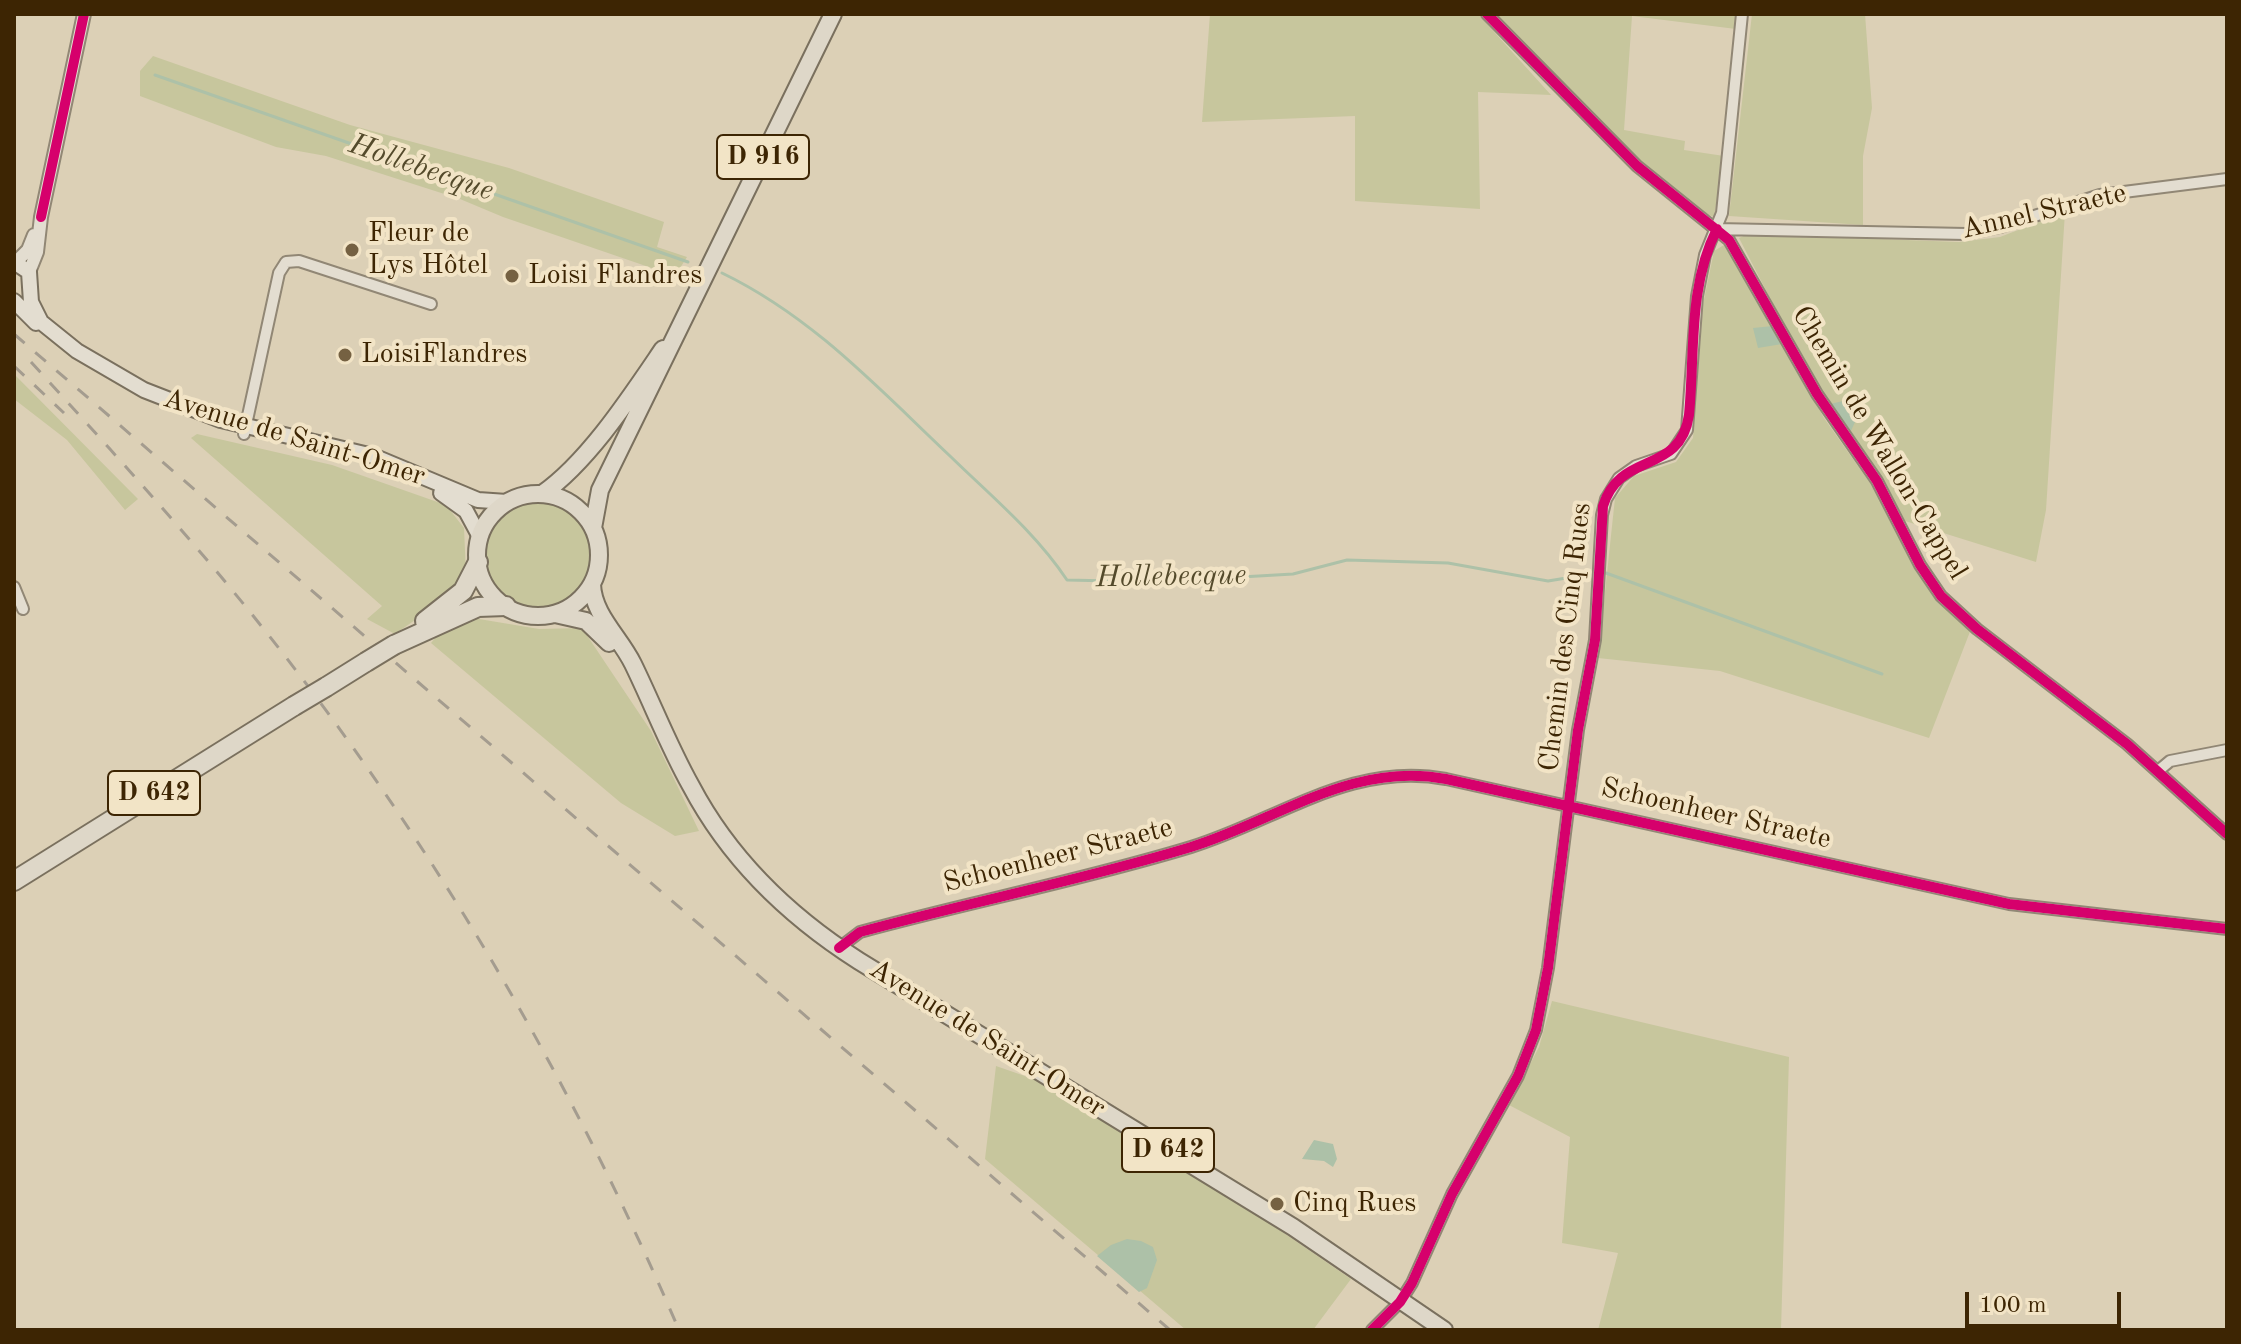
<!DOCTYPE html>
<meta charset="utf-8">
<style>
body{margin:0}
#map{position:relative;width:2241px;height:1344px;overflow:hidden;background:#dcd0b6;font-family:"Old Standard TT",serif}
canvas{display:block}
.frame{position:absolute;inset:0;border:16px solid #3d2503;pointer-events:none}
.scale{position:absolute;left:1965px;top:1292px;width:156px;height:36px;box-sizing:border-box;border:4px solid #3d2503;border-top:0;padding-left:10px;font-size:24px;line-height:28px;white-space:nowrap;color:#3d2503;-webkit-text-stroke:6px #f2e4c6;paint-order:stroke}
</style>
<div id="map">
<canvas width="2241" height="1344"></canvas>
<div class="frame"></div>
<div class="scale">100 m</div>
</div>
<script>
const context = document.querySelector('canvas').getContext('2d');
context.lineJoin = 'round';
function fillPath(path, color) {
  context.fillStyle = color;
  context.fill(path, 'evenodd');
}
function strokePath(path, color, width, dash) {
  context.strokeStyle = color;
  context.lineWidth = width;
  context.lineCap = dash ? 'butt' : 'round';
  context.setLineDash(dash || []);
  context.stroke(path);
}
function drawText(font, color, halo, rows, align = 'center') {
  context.font = font + ' "Old Standard TT",serif';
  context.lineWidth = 8;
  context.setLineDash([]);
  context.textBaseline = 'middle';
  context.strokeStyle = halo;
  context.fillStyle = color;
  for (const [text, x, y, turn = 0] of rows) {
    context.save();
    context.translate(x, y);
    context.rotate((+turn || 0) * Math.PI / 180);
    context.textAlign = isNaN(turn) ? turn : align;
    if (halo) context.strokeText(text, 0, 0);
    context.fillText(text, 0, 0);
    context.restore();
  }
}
fillPath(new Path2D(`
 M1210,14H1478L1551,95L1478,92L1480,209L1355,201V116L1202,122Z
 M1493,14H1738L1736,29L1632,16L1624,130L1685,141L1684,150L1724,156L1714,217L1703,213L1657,176Z
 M1752,14H1865L1872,108L1863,156V225L1729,216Z
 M153,56L350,125L509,168L664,222L657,247L687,257L675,276L503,217L460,199L326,156L276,147L140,96V71Z
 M2065,212L2046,510L2036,562L1905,521L1882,479L1805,366L1739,238L1748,234L1959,242L2000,237Z
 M1724,245L1753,290L1824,418L1879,496L1924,582L1971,629L1929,738L1720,671L1598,658L1615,498L1634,476L1676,462L1693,438L1703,304L1714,251Z
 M14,374L138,499L125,510L67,440L14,399Z
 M197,434L332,465L446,505L464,528L466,574L455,592L395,634L367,619L382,606L191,438Z
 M486 555a52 52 0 1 1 104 0a52 52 0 1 1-104 0Z
 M473,618L539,629L582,628L651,731L699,831L675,836L621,803L431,643L441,631Z
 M1552,1001L1789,1057L1781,1330H1598L1618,1253L1562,1243L1570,1137L1509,1105L1539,1047Z
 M996,1066L1045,1083L1214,1185L1351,1279L1313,1330H1186L985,1159Z`), '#c7c69d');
fillPath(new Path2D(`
 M1773,326L1782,344L1758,348L1753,328Z
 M1843,401L1858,415L1851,431L1830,404Z
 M1314,1140L1333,1144L1337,1159L1333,1167L1324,1161L1302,1159Z
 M1127,1239L1141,1241L1153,1247L1157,1260L1147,1288L1139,1292L1097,1256L1111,1245Z`), '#adc1a8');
strokePath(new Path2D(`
 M155,75L688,262
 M722,273C813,317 878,388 950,456C991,496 1035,532 1067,580L1155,582L1293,574L1347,560L1448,563L1548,581L1591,574
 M1606,573L1882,674`), '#adc1a8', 3);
const minor = new Path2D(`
 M1487,14L1637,166L1729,240L1817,394L1877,481L1920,565L1941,596L1977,629L2127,744L2227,834
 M1717,229L1966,234L2000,227L2100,195L2227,179
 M244,434L279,273L286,262L299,261L431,304
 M14,587L23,609
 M2158,771L2170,761L2227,750
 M839,948L860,932C970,902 1083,880 1191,847C1278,820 1352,761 1446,779L2009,904L2227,929
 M1372,1330L1400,1302L1412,1283L1452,1194L1518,1076L1536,1030L1548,968L1578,730L1595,640L1602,515L1606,499L1619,478L1636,466L1671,454L1687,430L1697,296L1705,255L1722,213L1742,14`);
const tertiary = new Path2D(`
 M16,262L28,250L34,235
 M29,272L37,252L41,217L84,14`);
const secondary = new Path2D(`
 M14,262L29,272L31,302L41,322L77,351L144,390L221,420L373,456L478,500L507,502
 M14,301L36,323
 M441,493L466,511L480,537`);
const primary = new Path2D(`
 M542,494C588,462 631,396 663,349
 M477 555a61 61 0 1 1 122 0a61 61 0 1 1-122 0Z
 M593,528L600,490L833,14
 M592,584C593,615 620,637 633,664C653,705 669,747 691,786C730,860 790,917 859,961L1293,1227L1444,1330
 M555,614L586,621L609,643`);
const trunk = new Path2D(`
 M425,621L463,591L478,562
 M394,645L478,607L506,606
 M326,687L366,662
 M14,881L294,706`);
strokePath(minor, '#918775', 14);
strokePath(tertiary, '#918775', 16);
strokePath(secondary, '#7a705e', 18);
strokePath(primary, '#7a705e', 20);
strokePath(trunk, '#7a705e', 22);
strokePath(minor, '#e3ddd0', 10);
strokePath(tertiary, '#e3ddd0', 12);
strokePath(secondary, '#e3ddd0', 14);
strokePath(primary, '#ded7c8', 16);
strokePath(trunk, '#ded7c8', 18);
strokePath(new Path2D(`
 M14,334L1170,1330
 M31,362C123,463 215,564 298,673C452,875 579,1097 679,1330
 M14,366L64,413`), '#a49c8f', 3, [14, 14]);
const trunkBridge = new Path2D(`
 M366,662L394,645
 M294,706L326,687`);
strokePath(trunkBridge, '#7a705e', 22, []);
strokePath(trunkBridge, '#ded7c8', 18);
strokePath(new Path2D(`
 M1487,14L1637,166L1729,240L1817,394L1877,481L1920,565L1941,596L1977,629L2127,744L2227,834
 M41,217L84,14
 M839,948L860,932C970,902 1083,880 1191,847C1278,820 1352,761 1446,779L2009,904L2227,929
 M1372,1330L1400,1302L1412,1283L1452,1194L1518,1076L1536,1030L1548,968L1578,730L1595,640L1603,506C1620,450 1680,476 1689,415C1695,353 1688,286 1717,229`), '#d6006c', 10);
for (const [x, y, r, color] of [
 [352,250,8,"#756142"],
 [512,276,8,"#756142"],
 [345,355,8,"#756142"],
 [1277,1204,8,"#756142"]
]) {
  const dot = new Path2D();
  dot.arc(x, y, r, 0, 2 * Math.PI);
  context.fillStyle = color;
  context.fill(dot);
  strokePath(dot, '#f2e4c6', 3);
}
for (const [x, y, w] of [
 [763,157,92],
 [154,793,92],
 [1168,1150,92]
]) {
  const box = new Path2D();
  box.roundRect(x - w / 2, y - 22, w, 44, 6);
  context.fillStyle = '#f2e4c6';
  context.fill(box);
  strokePath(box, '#3d2503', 2);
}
drawText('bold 26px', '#3d2503', null, [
 ["D 916",763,157],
 ["D 642",154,793],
 ["D 642",1168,1150]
]);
drawText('28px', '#3d2503', '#f2e4c6', [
 ["Annel Straete",2044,212,-13],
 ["Avenue de Saint-Omer",294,438,17],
 ["Chemin de Wallon-Cappel",1879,443,59],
 ["Chemin des Cinq Rues",1566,637,-83],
 ["Schoenheer Straete",1716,814,13],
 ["Schoenheer Straete",1058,856,-14],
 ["Avenue de Saint-Omer",987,1039,32]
]);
drawText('28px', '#3d2503', '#f2e4c6', [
 ["Fleur de",368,234],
 ["Lys Hôtel",368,266],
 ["Loisi Flandres",528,276],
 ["LoisiFlandres",361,355],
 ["Cinq Rues",1293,1204]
], 'left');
drawText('italic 30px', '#544a2b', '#f2e4c6', [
 ["Hollebecque",421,168,19],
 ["Hollebecque",1171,577,-1]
]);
</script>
